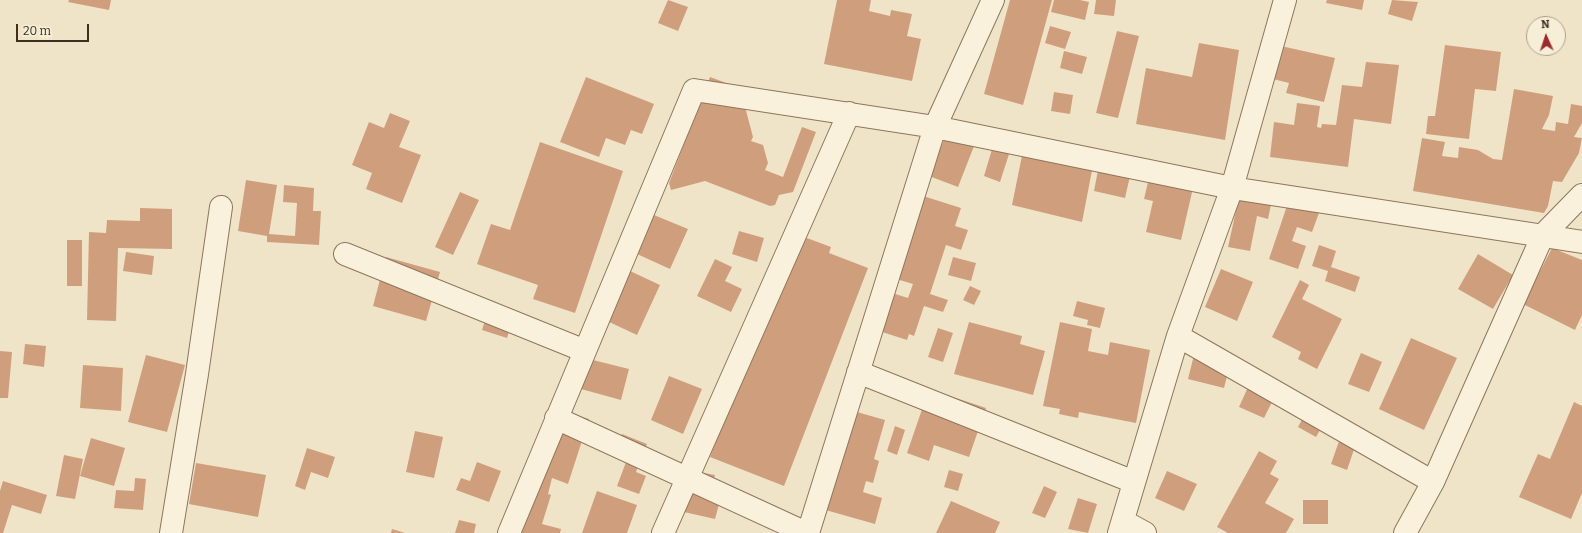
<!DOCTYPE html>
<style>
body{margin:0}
#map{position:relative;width:1582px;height:533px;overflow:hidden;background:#f0e4c8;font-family:Bitter,serif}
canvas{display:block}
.north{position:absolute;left:1526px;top:16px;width:40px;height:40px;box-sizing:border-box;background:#f7eed8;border:1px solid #ada18e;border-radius:50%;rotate:357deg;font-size:11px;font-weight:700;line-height:16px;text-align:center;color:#3d2e20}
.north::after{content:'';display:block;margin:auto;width:14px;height:18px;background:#9e2a2b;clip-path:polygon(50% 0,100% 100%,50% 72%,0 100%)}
.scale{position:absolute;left:16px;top:24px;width:73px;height:18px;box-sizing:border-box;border:2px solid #3d2e20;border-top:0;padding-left:5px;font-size:12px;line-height:14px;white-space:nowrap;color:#3d2e20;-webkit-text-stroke:3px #f7eed8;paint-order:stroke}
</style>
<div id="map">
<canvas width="1582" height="533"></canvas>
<div class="north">N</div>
<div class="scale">20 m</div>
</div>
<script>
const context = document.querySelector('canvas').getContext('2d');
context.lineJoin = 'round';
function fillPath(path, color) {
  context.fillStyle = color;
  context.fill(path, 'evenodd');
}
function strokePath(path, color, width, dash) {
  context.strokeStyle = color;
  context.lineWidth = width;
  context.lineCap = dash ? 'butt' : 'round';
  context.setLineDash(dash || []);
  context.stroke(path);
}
fillPath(new Path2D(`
 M69,0H111L109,10L68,2Z
 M668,0L688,7L678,31L658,23Z
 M837,0H871L869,11L890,16L891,10L912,14L907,36L921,39L912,81L824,64Z
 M1010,0H1052L1023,105L984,94Z
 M1054,0H1080L1089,2L1085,20L1051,12Z
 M1096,0H1116L1114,16L1094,14Z
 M1327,0H1364L1362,10L1326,3Z
 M1392,0L1418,2L1412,21L1388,14Z
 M1050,26L1071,32L1065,49L1045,43Z
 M1117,31L1139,36L1118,118L1096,113Z
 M1199,43L1239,50L1225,140L1136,124L1146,68L1192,77Z
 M1445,45L1501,52L1496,91L1475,89L1469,139L1426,134L1428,116H1435Z
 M1281,46L1335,58L1324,102L1286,93L1289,83L1273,79Z
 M1064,51L1087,57L1082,74L1060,68Z
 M1366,62L1399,65L1391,124L1354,119L1348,167L1270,157L1274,122L1294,125L1297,103L1320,106L1317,127L1321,128L1322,124L1336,125L1342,85L1362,87Z
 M586,77L654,104L642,134L631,130L625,145L606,138L599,157L560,142Z
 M710,77L740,88L753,137L751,141L763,145L768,163L765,170L783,177L802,127L816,132L793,192L779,195L775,205L770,206L705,181L671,190L669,183Z
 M1514,89L1553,96L1549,115L1542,129L1555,131L1556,122L1568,124L1571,104L1582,106V123L1574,137L1582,138L1579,153L1562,182L1553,181L1548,206L1544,213L1413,191L1422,138L1445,142L1442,156L1458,158L1459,147L1478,150L1493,159L1502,160Z
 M1054,92L1073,95L1070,114L1051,111Z
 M390,113L410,121L399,147L421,155L402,203L366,189L372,173L352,165L369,122L384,128Z
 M950,125L978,136L958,187L929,176Z
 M1026,136L1096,150L1082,222L1012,205Z
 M540,142L623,171L575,313L533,299L538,285L477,264L491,224L510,230Z
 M993,146L1010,151L1000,182L984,176Z
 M1099,165L1131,172L1125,198L1094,191Z
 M1152,165L1196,175L1181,240L1146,232L1153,201L1144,199Z
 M246,180L277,185L269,234L295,236L297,203L283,202L284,185L314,188L313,211H321L319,245L267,242V236L238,231Z
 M1241,188L1273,195L1268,219L1257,216L1250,251L1228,247Z
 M1292,191L1323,202L1312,232L1297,227L1292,241L1306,246L1298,269L1269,259Z
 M460,192L479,200L453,255L435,247Z
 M920,195L961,208L955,226L968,230L961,250L946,245L930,294L948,300L943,312L924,306L914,336L909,334L907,340L876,330L889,292L908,298L913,284L893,278Z
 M140,208L172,209V249L118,248L116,321L87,320L89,232L106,233L107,220L140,221Z
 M654,215L688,229L670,269L637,254Z
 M739,231L764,238L757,262L732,254Z
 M796,234L831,247L829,253L868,268L784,486L710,457Z
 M67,240H82V286H67Z
 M1319,245L1336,251L1331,267L1360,277L1355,292L1325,281L1328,271L1312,266Z
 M1552,248L1582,260V315L1575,330L1523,304Z
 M126,252L154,256L152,275L123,271Z
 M1478,254L1513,275L1493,309L1458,289Z
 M386,257L440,272L426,321L373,306Z
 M953,257L976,263L971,281L948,275Z
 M715,259L732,267L725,281L742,289L731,312L697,296Z
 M1221,269L1253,282L1237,321L1205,307Z
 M630,271L660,285L637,335L607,321Z
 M1300,280L1309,285L1302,299L1342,319L1317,369L1298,359L1301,352L1272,337Z
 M970,286L981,291L974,305L963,300Z
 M1077,301L1105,308L1100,328L1087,325L1088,320L1073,316Z
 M490,305L515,312L507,338L482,330Z
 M969,322L1022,336L1020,344L1045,351L1033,395L954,374Z
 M1060,322L1092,329L1088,351L1108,355L1110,342L1150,350L1136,423L1079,412L1078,418L1059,414L1060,409L1043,406Z
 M938,328L953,333L943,362L928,357Z
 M1411,338L1457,358L1424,430L1379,409Z
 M25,344L46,346L44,367L23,364Z
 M1196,347L1232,357L1224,388L1188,379Z
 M0,351L12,352L8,398H0Z
 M1361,353L1382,362L1369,392L1348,384Z
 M146,355L185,365L167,432L128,422Z
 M589,359L629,369L621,400L581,389Z
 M83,365L123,368L121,411L80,408Z
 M669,376L702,389L683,434L651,420Z
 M1253,376L1279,388L1264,418L1239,407Z
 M929,389L986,408L969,457L934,445L929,461L907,453Z
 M1574,402L1582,406V493L1571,519L1519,497L1538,454L1550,459Z
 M843,408L885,420L874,459L879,461L873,483L866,481L863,492L882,498L875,524L815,507Z
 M1308,408L1327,418L1316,437L1298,427Z
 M560,410L589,419L568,484L552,478L548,494L551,495L542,524L561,529L560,533H520Z
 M1345,424L1361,429L1347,470L1331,464Z
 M895,426L905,430L897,455L887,451Z
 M415,431L443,437L434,478L406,472Z
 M622,434L647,444L636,472L646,476L639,494L617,486L626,462L614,457Z
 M91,438L125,448L114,486L80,476Z
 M307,448L335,457L328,478L311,472L305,490L295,486Z
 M1259,451L1277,461L1270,474L1279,479L1265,503L1294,519L1286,533H1228L1217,527Z
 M64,455L83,459L75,499L56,496Z
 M477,462L501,471L489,502L456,490L461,478L470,481Z
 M196,463L266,475L258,517L189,504Z
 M949,470L963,474L958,491L944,487Z
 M694,471L715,475L711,491L722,493L715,519L684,512Z
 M1167,471L1197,484L1184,511L1155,498Z
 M135,478L146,479L143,510L114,508L116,490L134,491Z
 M3,481L47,495L41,514L12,505L3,533H0V491Z
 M1044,486L1057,492L1045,518L1032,513Z
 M597,491L637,505L627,533H582Z
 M1078,498L1097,504L1088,533L1068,529Z
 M1303,500H1328V524H1303Z
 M951,501L1000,522L995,533H936Z
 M459,520L476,524L474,533H455Z
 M392,529L405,533H391Z`), '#cf9f7d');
const minor = new Path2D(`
 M345,254L585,351
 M1178,336L1433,482
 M858,372L1134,482
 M556,418L806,533
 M1123,521L1145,533
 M171,533L197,374L221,207
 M509,533L694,90L935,127L1232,188L1582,242
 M663,533L849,113
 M808,533L935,127L993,0
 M1119,533L1178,336L1232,188L1285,0
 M1405,533L1433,482L1543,235L1582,195`);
strokePath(minor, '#8d765c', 24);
strokePath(minor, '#faf1dc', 22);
</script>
